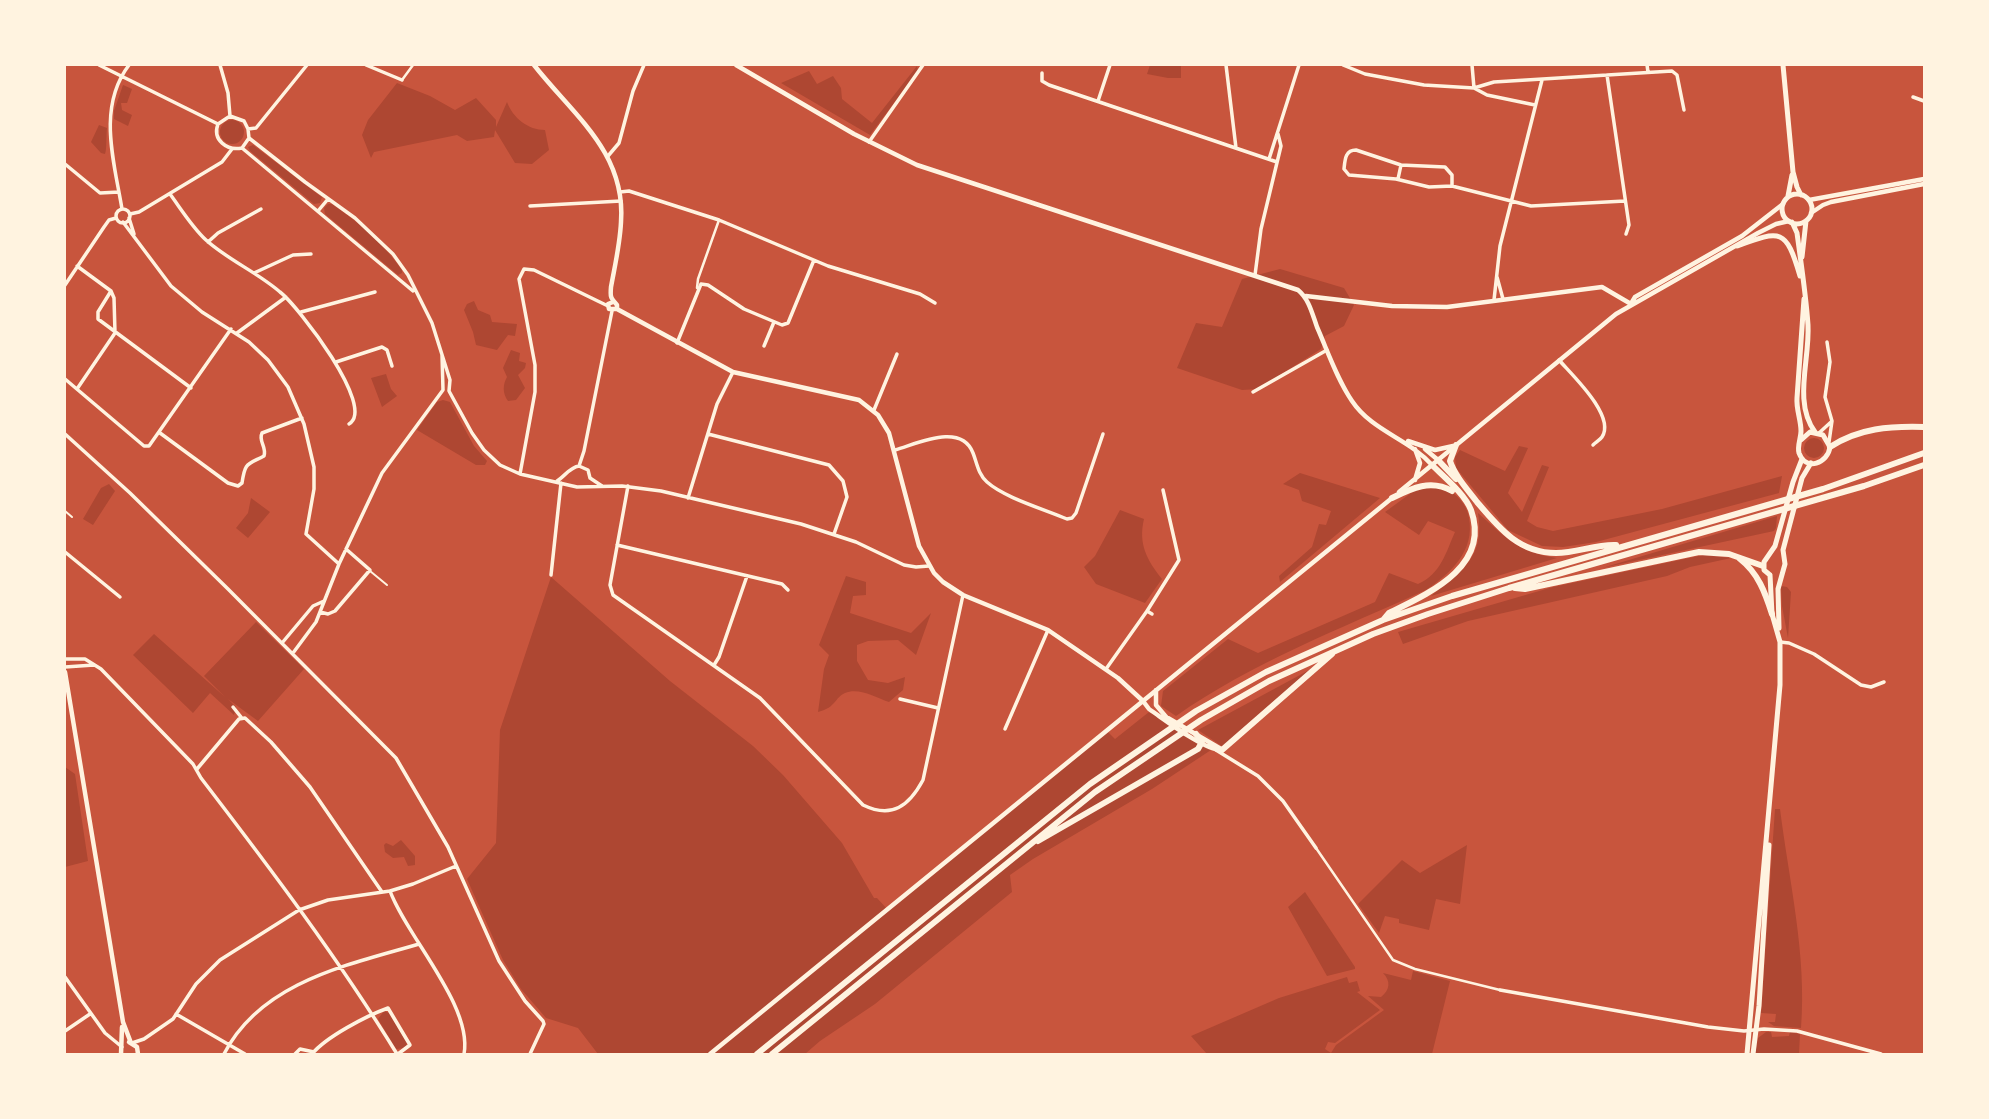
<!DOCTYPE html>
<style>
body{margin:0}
#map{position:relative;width:1989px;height:1119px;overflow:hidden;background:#c8553d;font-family:"DM Sans",sans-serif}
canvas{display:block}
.frame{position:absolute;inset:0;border:66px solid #fff3e0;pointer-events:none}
</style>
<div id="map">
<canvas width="1989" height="1119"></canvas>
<div class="frame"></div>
</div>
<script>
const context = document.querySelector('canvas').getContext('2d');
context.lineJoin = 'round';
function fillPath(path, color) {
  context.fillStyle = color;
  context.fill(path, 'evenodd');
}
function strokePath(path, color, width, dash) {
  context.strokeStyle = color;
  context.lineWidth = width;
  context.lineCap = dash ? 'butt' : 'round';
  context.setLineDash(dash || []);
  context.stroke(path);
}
fillPath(new Path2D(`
 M1150,65H1181V78H1168L1147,74Z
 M917,66L918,71L870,135L781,83L809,71L817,84L833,76L841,88L842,99L872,123Z
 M397,83L430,96L455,110L476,98L496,120V127L507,102C513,118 528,130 545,130L549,150L532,164L515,163L495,130L494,137L467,141L457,135L374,152L371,158L362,135L368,120Z
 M123,85L132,89L127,103H121L122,110L132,115L128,126L114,119V111Z
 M220 132a12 12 0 1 1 24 0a12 12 0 1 1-24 0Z
 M99,125L107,128C106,135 107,149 105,154L101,153L91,142Z
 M253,145L319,195L322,197L320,203L314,204L250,151L248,147Z
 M332,204C360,223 383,243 402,270V273L398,275L325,214L324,208L328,204Z
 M1280,269L1344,288L1354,305L1344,326L1325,336L1321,349L1258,389L1242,390L1177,368L1196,323L1222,327L1242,279Z
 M474,301L478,310L490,315L492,322L517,324L515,336L508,335L497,350L476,345L473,332L464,310L467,304Z
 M511,350L520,353L519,361L526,363L525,368L518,375L525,388L516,400L508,401C502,393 503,384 507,377L503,368Z
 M386,374L391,389L397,396L382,407L371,378Z
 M443,400L450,402L474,446L487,461L485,465H476L417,430L437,402Z
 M1804 448a10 10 0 1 1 20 0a10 10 0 1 1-20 0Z
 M1519,446L1528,448L1508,493L1522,512L1542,465L1549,467L1527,521L1537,527L1553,531L1662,509L1782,476L1779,493L1596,542L1563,547L1542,546L1508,530L1456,468L1455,457L1460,450L1505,471Z
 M1300,473L1380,498L1280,582L1279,576L1312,547L1319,524L1326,525L1331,511L1302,501L1299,490L1283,484Z
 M109,484L115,491L93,525L83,519L101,488Z
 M1429,485C1436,487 1445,488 1451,492C1460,497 1468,508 1469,518C1475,551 1451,573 1426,590C1340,629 1253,662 1176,716L1161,706L1163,691L1228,639L1258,653L1375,602L1389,573L1418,584C1441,574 1446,552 1455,532L1428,521L1419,535L1385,512L1418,488Z
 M251,498L270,512L248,538L236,528L248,513Z
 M1120,510L1144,519C1138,544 1147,560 1162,579L1145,603L1096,584L1084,567L1095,556Z
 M1478,513C1508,539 1517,552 1557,558L1431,596C1462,570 1485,558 1478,513Z
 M1777,516L1776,528L1774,531L1602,568Z
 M1703,555L1731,558L1690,567L1667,576L1468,621L1403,644L1398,632L1553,587Z
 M846,576L866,582V595L853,596L850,613L911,633L931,613L916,655L898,640L868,641L857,645V661L868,680L888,683L905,677L903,690L889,702C877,698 859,687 845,693C834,698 837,707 818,712L824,669L829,655L819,645Z
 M551,577L670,681L753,746L783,775L842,843L874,898H877L888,910L1108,732L1115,739L1149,712L1211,750L1152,789L1033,859L1010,875L1012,892L875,1004L820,1041L805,1054H598L578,1028L546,1018L521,989L503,960L467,879L496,843L500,730Z
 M1781,586L1787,587L1791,592L1788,638L1782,606Z
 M256,622L304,669L258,721L228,699L236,707L234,715L210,693L193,713L133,655L154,634L225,697L204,676Z
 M1313,668L1223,747L1198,730Z
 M65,767L75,774L88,861L65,867Z
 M1775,809H1780C1789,881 1807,955 1801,1028L1774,1026L1768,1022H1775L1776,1014L1761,1013Z
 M401,840L415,856V865L408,866L404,857L393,858L385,852L384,845L386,843L393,846Z
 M1467,845L1460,904L1436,899L1429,930L1399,923V919L1385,916L1379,933L1358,904L1402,860L1420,873Z
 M1305,892L1355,967V969L1327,976L1288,907Z
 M1413,971L1450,981L1432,1054H1207L1191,1036L1279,998L1347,977L1349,983L1357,981L1360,991L1357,992L1380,1010L1335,1043L1328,1042L1325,1049L1331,1053L1336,1045L1384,1010L1368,996L1381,997C1390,990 1391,981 1383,973L1411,980Z
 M384,1011L389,1013L407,1043L405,1048L396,1049L378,1019Z
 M1766,1032H1771L1772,1037L1789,1036L1790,1032L1800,1034L1799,1054H1755L1758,1038Z`), '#ae4732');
strokePath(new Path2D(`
 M65,511L72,517
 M370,571L387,585`), '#fff3e0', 2);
strokePath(new Path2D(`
 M402,80L413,65
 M697,288L698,279L719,220
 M1316,848L1393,960L1415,969L1500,990`), '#fff3e0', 2.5);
strokePath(new Path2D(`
 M99,65L218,124
 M220,65L228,93L230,116
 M366,65L402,80
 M1226,65L1236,148
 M1343,65L1365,74L1424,85L1474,88L1487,95L1535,105
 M1472,65L1474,88L1494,82L1672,71L1677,75L1684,110
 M1647,65L1648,72
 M1042,73V81L1049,85L1277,162
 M1607,75L1629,225L1626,234
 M1913,97L1924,101
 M1098,101L1110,65
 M230,116L218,124C212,140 227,151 242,148L249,138
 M230,116L244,121L248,129L249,138
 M248,129L256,128L307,65
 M249,138L305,182L355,218L393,254L408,275L432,323L450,380L449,391
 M869,142L923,65
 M242,148L413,291
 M608,156L619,143L633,91L644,65
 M1269,159L1299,65
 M65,164L100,193L119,192
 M1398,179L1401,165
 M1452,186V175L1445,167L1401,165L1356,150C1345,150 1345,160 1344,169L1349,175L1396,179L1429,187L1452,186L1531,206L1625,201
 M620,192L629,191L719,220L828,266L920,294L935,303
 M170,194C181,209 192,227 206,240C228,260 257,272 280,292C298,306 377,408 349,424
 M530,206L621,201
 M122,209C114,161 97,107 129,65
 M116 216a7 7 0 1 1 14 0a7 7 0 1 1-14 0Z
 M318,211L328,199
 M130,214L139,212L222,162L232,149
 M129,218L134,234
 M123,222L171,286L202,312L249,342L268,360L288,387L304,424L314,467V489L306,534L339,564
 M208,242L218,233L261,209
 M254,273L293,255L311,254
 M1255,275L1261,229L1281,146L1278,134
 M1497,277L1503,299
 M65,285L104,227L109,220L116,218
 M111,291L98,312V319L191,388
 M1494,300L1500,246L1542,80
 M301,312L375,292
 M237,333L286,297
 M1827,342L1830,362L1825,397L1832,421L1829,442
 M677,343L701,284L708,285L744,309L782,325L788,323L814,260
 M764,346L774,322
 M442,355L443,390
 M1559,360C1572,375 1616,416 1602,437C1600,440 1596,442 1593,445
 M336,362L382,347L387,350L392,366
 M65,379L144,446H149L231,329
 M77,389L115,333L114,298L111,291L77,266
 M449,391L472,433L484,450L500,465L520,474L577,487L622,486L661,491L801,524L856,542L904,565L916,567L929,566
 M1253,392L1327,350
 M874,410L897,354
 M160,433L228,483L238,486L242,483C245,462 247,465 264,456C267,447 258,441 262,433L302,418
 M1819,433L1831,422
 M65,434L130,493L228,589L396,758L448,847L499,961L525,1001L543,1021L544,1024L530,1054
 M708,434L829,465L843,481L847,497L834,534
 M895,450C917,444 961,422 973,453C977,463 978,474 987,482C1005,498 1044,509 1067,519L1072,518L1076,513L1103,434
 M579,466L584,451L612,311
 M579,466L588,470L590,478
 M520,474L535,392V365L519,279L524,269L534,270L608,306
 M590,478L602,486
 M557,481C564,477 570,467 579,466
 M628,486L610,585L613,595L760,698L863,805C892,819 909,806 923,780L963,595
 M688,498L717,404L733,372
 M617,545L782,584L788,590
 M65,552L120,597
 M551,575L561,483
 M1147,611L1179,560L1163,490
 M320,612L328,614L335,611L370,570L346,549
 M1780,642L1789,643L1814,654L1861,685L1871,687L1884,682
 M282,643L313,606L324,601
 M293,653L316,622L339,564L382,473L443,390
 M65,659H85L101,669L193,764L201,778C270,868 338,958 397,1054
 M714,665L719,657L747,576
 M65,667L94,665
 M1106,669L1147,611L1152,614
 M900,699L938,708
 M233,707L241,717
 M1005,729L1048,630
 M1216,750L1258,776L1283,801L1316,848
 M197,769L239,719L245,718L271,742L310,787L382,892
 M390,891C407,937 473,1006 464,1054
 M65,977L105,1033L122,1047
 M1500,990L1708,1027L1744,1031L1764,1029L1797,1031L1881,1054
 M176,1014L245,1054
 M65,1031L90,1014
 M132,1043L144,1039L173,1019L196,984L220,960L299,910L328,900L390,891L413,884L456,866
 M224,1054C261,982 347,965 419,944
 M295,1054L300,1049L314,1052
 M312,1054C326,1037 366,1016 388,1008L410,1045L398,1054`), '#fff3e0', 3.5);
strokePath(new Path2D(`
 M534,65C573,115 626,152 621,222C620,244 615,265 611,287C610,298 611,298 617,305V309L733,372L859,400L878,415L889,433L919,546L934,573L943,582L963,595L1048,630L1118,678L1143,701
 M1306,296L1392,306L1447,307L1602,287L1631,304
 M613,302L608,304L609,309H617
 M65,672L123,1022L131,1043
 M129,1042L137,1047L138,1054
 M121,1054L122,1027`), '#fff3e0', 4.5);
strokePath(new Path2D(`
 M736,65L854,134L917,165L1298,290C1309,299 1312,313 1317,327C1328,352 1337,379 1352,401C1372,431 1409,439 1432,465
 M1809,200L1924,179
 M1811,213L1823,205L1831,202L1924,184
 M1632,302L1635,297L1742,236L1783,204
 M1408,441L1435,450L1453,446
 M1415,449L1420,463L1415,480
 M1425,449L1438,460
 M1399,492L1616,314L1758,233L1776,224L1789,221
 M1156,690V705L1167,718
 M1143,701L1149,709C1164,719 1205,751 1222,750
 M1168,718L1221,749
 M710,1054L1392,498`), '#fff3e0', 4.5);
strokePath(new Path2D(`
 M1783,65L1793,172L1797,187L1801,195
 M1782 209a15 15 0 1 1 30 0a15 15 0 1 1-30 0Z
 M1788,196L1792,175
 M1792,222L1797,233C1801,263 1806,295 1808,325C1810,360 1793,402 1815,432
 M1737,246C1781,230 1786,228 1800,276
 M1802,257L1806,221
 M1801,440L1810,432L1823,435L1830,447C1828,463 1806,472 1799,453C1797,446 1801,438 1801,431C1801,420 1796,409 1797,398L1804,299
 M1770,575L1764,570V562L1775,546L1793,482L1802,459
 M1779,628L1778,589L1785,564L1783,550L1802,478L1811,463
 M1747,1054L1780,685V642L1772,614L1770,575
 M1753,1054L1759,1006L1769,845`), '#fff3e0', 5);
strokePath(new Path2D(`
 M1456,445L1450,461C1455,476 1467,489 1477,502C1499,528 1519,553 1556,553C1577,553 1596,544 1616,545
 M1830,447C1859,428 1890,426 1924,427
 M1438,460L1456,479
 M1392,498C1412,488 1431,479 1452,491
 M1740,559C1758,573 1765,592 1772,614
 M1515,588L1525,589L1699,552L1729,554L1763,566
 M1384,619L1389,613C1430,593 1491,566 1471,510C1465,494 1444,477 1432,465
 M1222,750L1332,654
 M1038,841L1198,749L1202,742L1196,734
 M757,1054L1090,784L1196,711L1266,672L1383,620L1452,596L1823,489L1924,453
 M772,1054L1095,792L1201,720L1269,681L1373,634L1428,614L1509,588L1864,486L1924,465`), '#fff3e0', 6);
</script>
